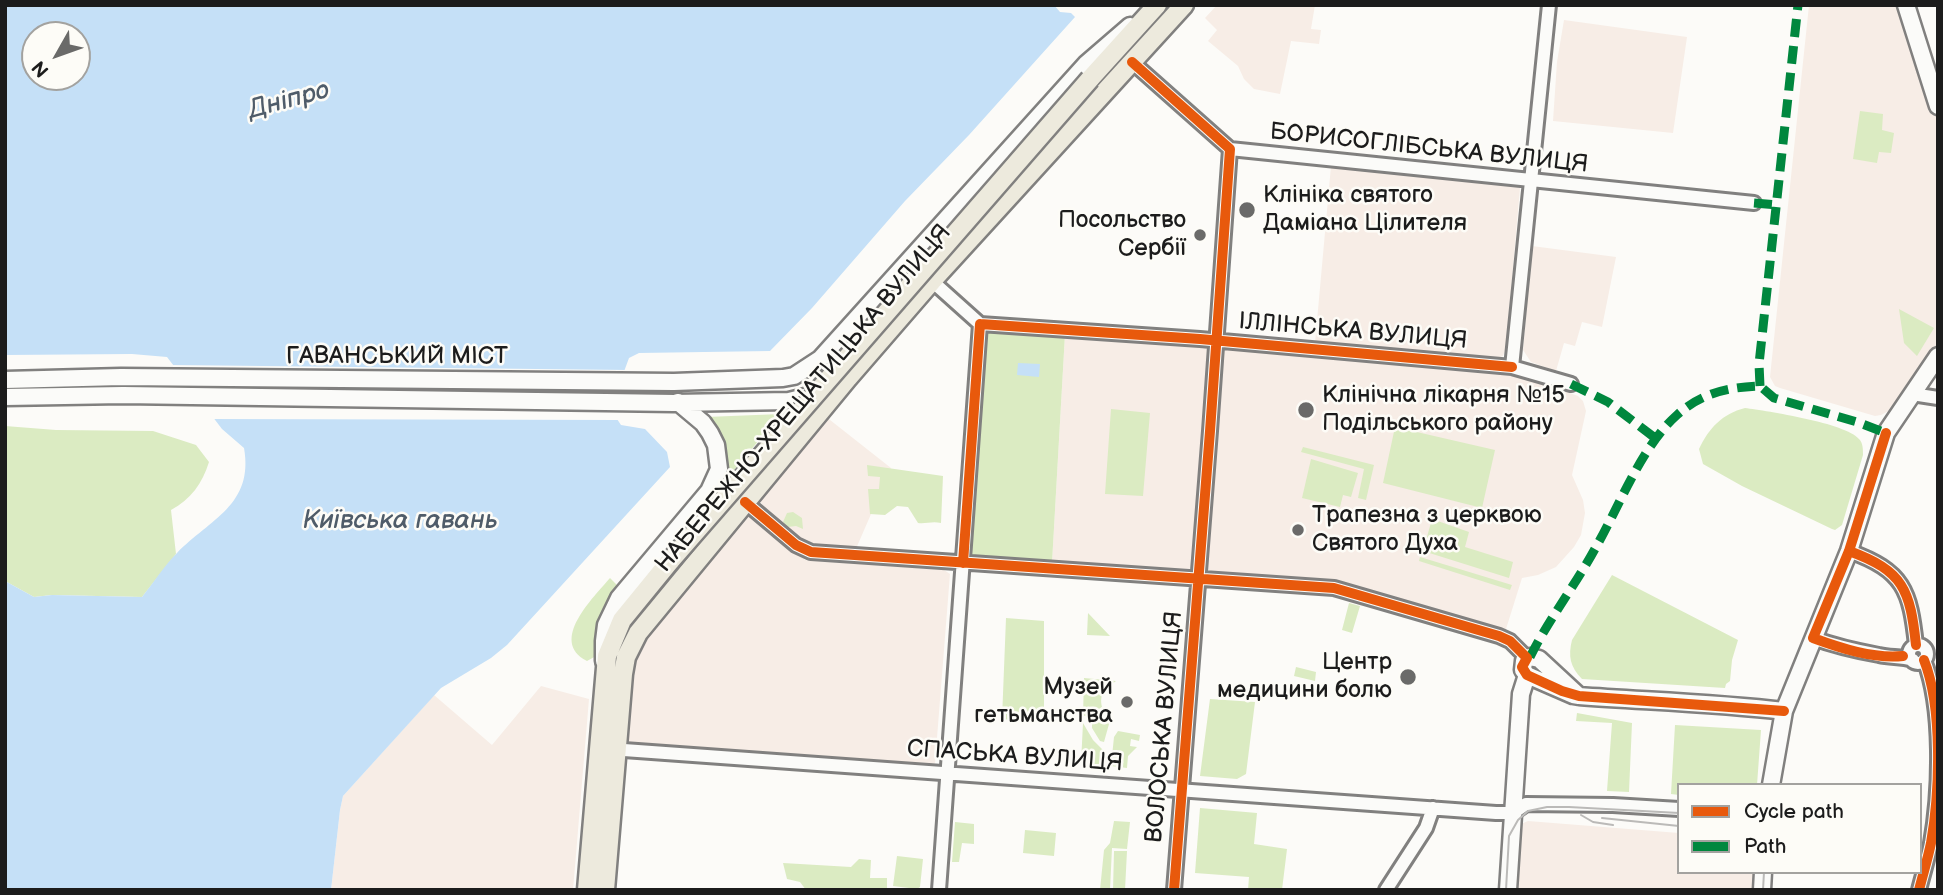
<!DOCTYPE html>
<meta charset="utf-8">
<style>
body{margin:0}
#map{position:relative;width:1943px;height:895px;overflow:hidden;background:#fcfbf8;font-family:"Balsamiq Sans",sans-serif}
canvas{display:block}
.frame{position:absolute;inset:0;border:7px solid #1c1c1c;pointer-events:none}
.legend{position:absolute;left:1677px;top:783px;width:245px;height:91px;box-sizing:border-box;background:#fdfcf7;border:2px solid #a3a29f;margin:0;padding:9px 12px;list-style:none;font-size:21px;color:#1c1c1c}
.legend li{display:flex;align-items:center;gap:14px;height:35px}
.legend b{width:35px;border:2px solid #a3a29f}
.north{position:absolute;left:21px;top:21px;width:70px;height:70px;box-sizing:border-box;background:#fdfcf7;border:2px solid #a3a29f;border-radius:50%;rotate:230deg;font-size:19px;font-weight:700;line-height:28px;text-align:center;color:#1c1c1c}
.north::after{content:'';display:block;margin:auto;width:24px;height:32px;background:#6a6a69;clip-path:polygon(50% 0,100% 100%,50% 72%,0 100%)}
</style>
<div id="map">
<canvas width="1943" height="895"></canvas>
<div class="frame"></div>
<ul class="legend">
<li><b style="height:9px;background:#e8590c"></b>Cycle path</li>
<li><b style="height:9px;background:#00873e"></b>Path</li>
</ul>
<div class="north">N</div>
</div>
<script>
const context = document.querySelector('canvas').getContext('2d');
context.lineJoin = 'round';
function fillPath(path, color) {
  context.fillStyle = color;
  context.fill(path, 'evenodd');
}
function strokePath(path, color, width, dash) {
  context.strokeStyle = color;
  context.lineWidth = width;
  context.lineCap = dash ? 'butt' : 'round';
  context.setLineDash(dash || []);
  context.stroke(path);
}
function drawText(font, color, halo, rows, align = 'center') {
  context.font = font + ' "Balsamiq Sans",sans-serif';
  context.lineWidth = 5;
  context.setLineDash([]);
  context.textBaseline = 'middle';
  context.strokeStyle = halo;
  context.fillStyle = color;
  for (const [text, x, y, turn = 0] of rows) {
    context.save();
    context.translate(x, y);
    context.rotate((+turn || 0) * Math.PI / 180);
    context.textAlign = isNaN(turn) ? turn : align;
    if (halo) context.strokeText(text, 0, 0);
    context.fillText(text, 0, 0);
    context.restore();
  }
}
fillPath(new Path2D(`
 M1217,5H1315L1311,29L1321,30L1319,44L1291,41L1280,94L1254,89L1244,79L1238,66L1208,41L1217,30L1205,18Z
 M1809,5H1899L1938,121V346L1896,407L1881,415L1875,416L1780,388L1775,386L1770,377Z
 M1564,20L1687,37L1673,133L1553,121L1557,62Z
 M1331,166L1513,185L1520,188L1506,348L1503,356L1496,358L1315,343Z
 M1532,246L1616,257L1602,327L1582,322L1575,346L1564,343L1556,371L1531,362L1523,350Z
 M1065,334L1203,345L1207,349L1193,559L1192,567L1187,571L1052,563Z
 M1231,347L1517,374L1578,396L1583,401L1586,411L1572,475L1583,500L1585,513L1581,535L1574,547L1556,567L1538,575L1522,578L1506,629L1503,631L1345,582L1209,572L1206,563L1221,357L1223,351Z
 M825,416L891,468L855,551L819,548L804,542L764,508L760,501V497Z
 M743,516L754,518L805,560L944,570L950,574L935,763L927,765L624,742L629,666L642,638Z
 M541,686L589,699L573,890H331L340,810L343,796L434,695L492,745Z
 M1528,821L1679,833V872H1759L1758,890H1512L1516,832L1521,824Z`), '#f7ede6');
fillPath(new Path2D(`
 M1860,111L1883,114L1882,130L1894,133L1891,153L1879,152L1877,163L1853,159Z
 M1899,309L1934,328L1917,356L1904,343Z
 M991,329L1065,334L1052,563L969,555L983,334Z
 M1745,408C1767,411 1846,423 1859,439C1863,443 1863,449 1863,455L1842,525L1835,530L1832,529L1742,486L1703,464L1699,449C1709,428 1722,414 1745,408Z
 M1111,409L1150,413L1143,496L1105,494Z
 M781,414L724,482C732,456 724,437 706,417Z
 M5,426L56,430L153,431L196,445L209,462C202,484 191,499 171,510L176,554L142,597L52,595L34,597L5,581Z
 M1395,427L1495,450L1482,508L1383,483Z
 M1303,447L1374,465L1366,500L1358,498L1364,469L1301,452Z
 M1311,459L1358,473L1351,497L1343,495L1340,507L1302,498Z
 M867,465L943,476L941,523C932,521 926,524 918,523L908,507L897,506L885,515L870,514L868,489H879L880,477L868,476Z
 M793,512L802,518L803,529L796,526L788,527L783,522L787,513Z
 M1432,519L1469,532L1465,547L1513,562L1509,578L1423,551Z
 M1420,557L1512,585L1510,590L1419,561Z
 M1612,575L1738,640L1732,660L1730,681L1726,684L1725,688L1582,679C1570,667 1568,656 1572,640Z
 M610,578L619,587C601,613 597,625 596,656L587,661C548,641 594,597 610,578Z
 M1349,603L1360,606L1352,633L1342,630Z
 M1088,613L1110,636L1087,635Z
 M1006,618L1044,621V723L1002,719Z
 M1296,667L1316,672L1315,681L1294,676Z
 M1084,678L1116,681C1105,689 1099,693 1102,707L1088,716H1083Z
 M1210,699L1255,702L1246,774L1237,779L1200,776Z
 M1103,712L1109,724L1104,742L1100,741L1092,728V720Z
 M1577,713L1632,723L1629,792L1607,791L1612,723L1576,721Z
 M1083,723L1093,740L1103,750L1101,765L1081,763Z
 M1675,725L1761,730L1757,785H1679V795L1671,794Z
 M1118,731L1140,735L1139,741L1131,739L1130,746L1137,747L1128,756L1127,768L1111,766L1114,737Z
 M1200,808L1257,813L1254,844L1287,849L1282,890H1248L1249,877L1195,873Z
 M1114,821L1130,822L1127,849L1112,848L1110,890H1100L1104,850L1110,843Z
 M955,822L974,824V844L962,843L959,862H952Z
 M1025,830L1056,833L1054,856L1023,853Z
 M1114,851H1127L1125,890H1113Z
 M897,856L923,859L920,887L917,889L893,886Z
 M859,859L871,860L870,878H887V888L884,890H806L800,882L787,879L783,863L851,867Z`), '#dbebc2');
fillPath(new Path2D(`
 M5,5H1054L1060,12L1071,13L1075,17L969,135L905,201L812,308L770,351L639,353L629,358L615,396L613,413L621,425L645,429L667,452L670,467L507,645L491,658L441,688L343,796L340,810L331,890H5V581L34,597L52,595L142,597C154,582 164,566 177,553C210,519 254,505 244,448L222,429L167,357L132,354L5,355ZM35,35H77V77H35Z
 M1018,363L1040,364L1039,377L1017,375Z`), '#c5e0f7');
fillPath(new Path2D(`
 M171,365L628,370L617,408L620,420L211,419Z`), '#fcfbf8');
const street = new Path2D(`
 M1132,62L1230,149L1754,203
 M932,281L980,324
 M980,324L1200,339L1512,367L1571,384
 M1512,367L1549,5
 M1912,394L1938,398
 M745,502L796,545L811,552L1334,588L1499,636L1510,641L1527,658
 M1849,551C1904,571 1910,590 1916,645
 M1813,638C1835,646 1857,651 1879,655C1891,658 1901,656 1913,660
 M1909 654a9 9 0 1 1 18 0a9 9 0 1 1-18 0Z
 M610,749L1496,813H1513L1526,804L1613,805L1679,809
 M939,890L980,324
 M1174,890L1210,431L1230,149
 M1386,890L1426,828L1433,808
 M1919,890C1923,874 1928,858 1931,843C1940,792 1943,708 1924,660`);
const secondary = new Path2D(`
 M1906,5L1938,106
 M5,380L121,377L674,382L783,378L794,376L820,359L1086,64L1130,26
 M5,397L123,395L674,403L789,401L817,394
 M604,661V641L606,625L619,598L709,491L719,469L716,445L710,433L703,423L678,402
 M1579,696L1539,659L1530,657L1524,661L1523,670L1527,675L1573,695L1579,696C1648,701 1716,703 1784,711
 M1771,785L1784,711L1849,551L1886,433L1938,356
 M1508,890L1521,694L1527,675
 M1762,890L1763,872`);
const primary = new Path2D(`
 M1090,79L1157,5
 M587,890L607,656L622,620L671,560
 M605,890L623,674L626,657L638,633L848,378L932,281L1184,5`);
strokePath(street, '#81807f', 18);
strokePath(secondary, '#81807f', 21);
strokePath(primary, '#81807f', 23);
strokePath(street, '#fbfbf9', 12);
strokePath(secondary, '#fbfbf9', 16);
strokePath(primary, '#edeadd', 18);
strokePath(new Path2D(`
 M1581,815L1593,822L1613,825
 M1602,818L1679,826
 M1506,890L1509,836L1518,820L1528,811L1547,807H1569L1679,813
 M1763,890L1764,872`), '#bbbab8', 2);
const primaryBridge = new Path2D(`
 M671,560L1090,79`);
strokePath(primaryBridge, '#81807f', 23, []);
strokePath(primaryBridge, '#edeadd', 18);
strokePath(new Path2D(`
 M1754,203L1778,205
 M1571,384L1608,402L1655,438
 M1760,386L1759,364L1798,5
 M1530,657C1549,619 1576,584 1596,547C1620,505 1641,447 1677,415C1701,393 1729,387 1760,386L1774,398L1857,422L1886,433`), '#00873e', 9, [18, 9]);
strokePath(new Path2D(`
 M1132,62L1230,149L1210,431L1174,890
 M980,324L1200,339L1512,367
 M1886,433L1849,551L1813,638C1840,648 1873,659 1903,656
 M745,502L796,545L811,552L1334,588L1499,636L1510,641L1527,658
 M1849,551C1904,571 1910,590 1916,645
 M963,563L980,324
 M1527,658L1522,667L1527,675L1562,691L1579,696L1784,711
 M1919,890C1923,874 1928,858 1931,843C1940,792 1943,708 1924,660`), '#e8590c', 10);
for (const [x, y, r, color] of [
 [1247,210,9,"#6a6a69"],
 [1200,235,7,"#6a6a69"],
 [1306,410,9,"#6a6a69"],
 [1298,530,7,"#6a6a69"],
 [1408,677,9,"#6a6a69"],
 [1127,702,7,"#6a6a69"]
]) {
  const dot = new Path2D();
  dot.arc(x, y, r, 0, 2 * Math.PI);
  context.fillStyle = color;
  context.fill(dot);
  strokePath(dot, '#fdfcf7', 2.5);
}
drawText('24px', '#1c1c1c', '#fdfcf7', [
 ["БОРИСОГЛІБСЬКА ВУЛИЦЯ",1429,149,6],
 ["ІЛЛІНСЬКА ВУЛИЦЯ",1353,332,5],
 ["ГАВАНСЬКИЙ МІСТ",397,357],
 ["НАБЕРЕЖНО-ХРЕЩАТИЦЬКА ВУЛИЦЯ",804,399,-50],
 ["ВОЛОСЬКА ВУЛИЦЯ",1165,727,-85],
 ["СПАСЬКА ВУЛИЦЯ",1015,757,4]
]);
drawText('24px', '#1c1c1c', '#fdfcf7', [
 ["Клініка святого",1263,196],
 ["Даміана Цілителя",1263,224],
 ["Посольство",1186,221,"right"],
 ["Сербії",1186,249,"right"],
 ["Клінічна лікарня №15",1322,396],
 ["Подільського району",1322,424],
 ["Трапезна з церквою",1312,516],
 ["Святого Духа",1312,544],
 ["Центр",1392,663,"right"],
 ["медицини болю",1392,691,"right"],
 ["Музей",1113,688,"right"],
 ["гетьманства",1113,716,"right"]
], 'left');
drawText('italic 26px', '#4f5c69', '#fdfcf7', [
 ["Дніпро",289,101,-15],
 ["Київська гавань",400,521]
]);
</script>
